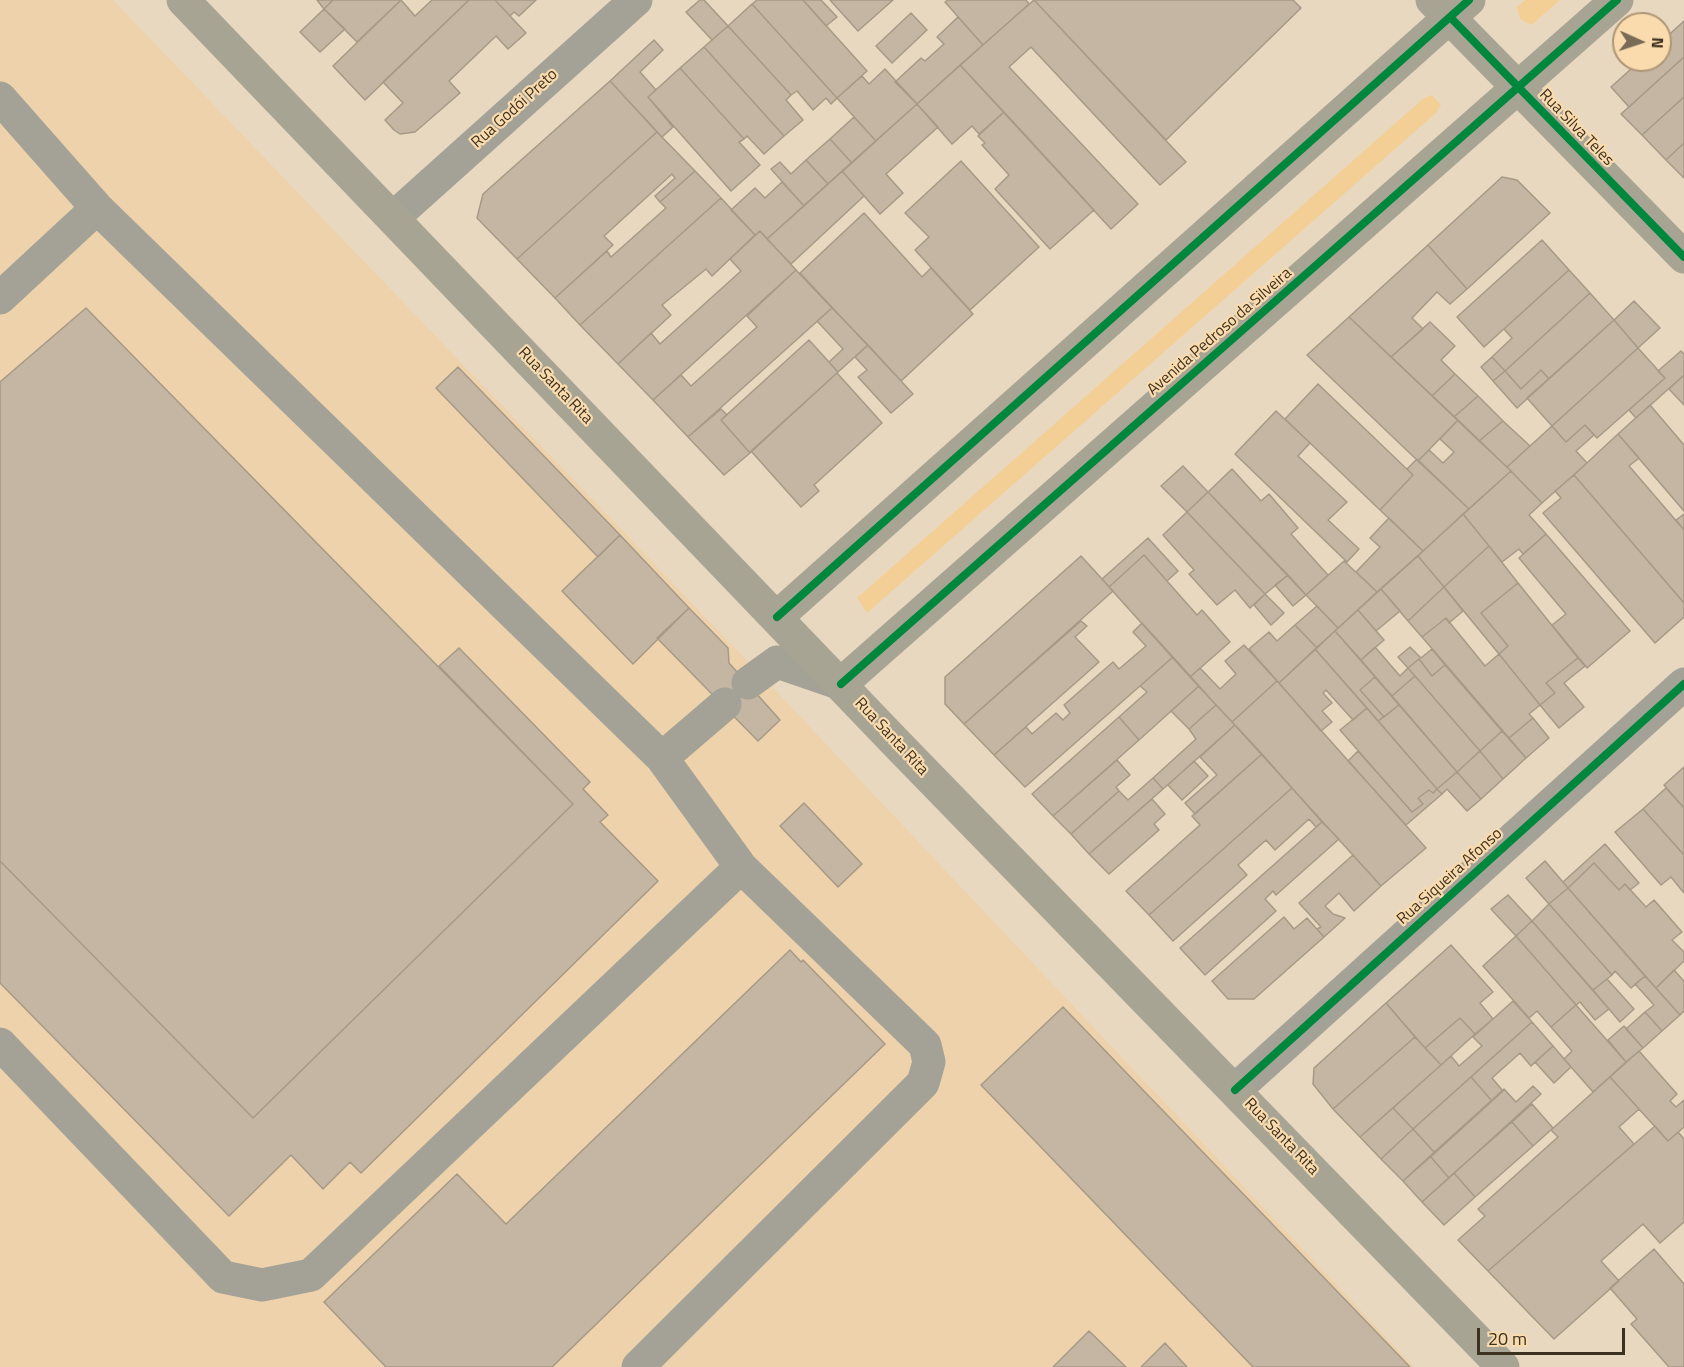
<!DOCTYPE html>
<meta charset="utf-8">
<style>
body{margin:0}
#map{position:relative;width:1684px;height:1367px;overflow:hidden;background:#e8d8bf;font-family:"Titillium Web",sans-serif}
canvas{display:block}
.north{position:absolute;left:1612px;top:12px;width:60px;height:60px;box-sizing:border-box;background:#f9dbae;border:2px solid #ae9775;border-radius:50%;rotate:93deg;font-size:16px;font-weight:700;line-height:24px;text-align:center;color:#3d311f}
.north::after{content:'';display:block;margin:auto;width:21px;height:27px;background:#796b57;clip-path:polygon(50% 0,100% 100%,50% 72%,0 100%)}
.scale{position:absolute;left:1477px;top:1328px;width:148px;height:27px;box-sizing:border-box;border:3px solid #3d311f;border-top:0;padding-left:8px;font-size:18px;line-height:21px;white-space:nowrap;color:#3d311f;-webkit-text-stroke:4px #f9dbae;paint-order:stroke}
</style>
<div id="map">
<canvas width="1684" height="1367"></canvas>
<div class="north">N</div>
<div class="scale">20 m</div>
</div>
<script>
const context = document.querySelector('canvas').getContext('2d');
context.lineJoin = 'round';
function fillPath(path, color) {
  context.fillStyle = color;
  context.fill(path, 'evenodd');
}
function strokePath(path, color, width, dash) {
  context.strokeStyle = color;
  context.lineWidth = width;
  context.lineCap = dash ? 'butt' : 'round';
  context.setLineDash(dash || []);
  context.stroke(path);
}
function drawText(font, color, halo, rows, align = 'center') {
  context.font = font + ' "Titillium Web",sans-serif';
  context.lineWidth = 4.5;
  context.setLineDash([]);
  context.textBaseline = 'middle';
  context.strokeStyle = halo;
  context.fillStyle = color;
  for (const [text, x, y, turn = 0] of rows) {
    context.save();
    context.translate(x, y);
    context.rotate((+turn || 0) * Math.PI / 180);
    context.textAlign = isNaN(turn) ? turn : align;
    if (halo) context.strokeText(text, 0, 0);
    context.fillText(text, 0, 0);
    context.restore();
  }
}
fillPath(new Path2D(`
 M0,0H113L760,674L1414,1367H0Z`), '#edd2ab');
fillPath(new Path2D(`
 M1525,0H1560L1532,25L1520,19L1517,7Z
 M1432,95L1441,105L1436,113L867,613L857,598L1424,98Z`), '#f4cf95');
const building = new Path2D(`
 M317,0H333L324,9Z
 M333,0H401L357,42L324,9Z
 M401,0L415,16L432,0H469L365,100L333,66Z
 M469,0H495L526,33L508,49L496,36L449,81L460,93L415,132L400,134L394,130L385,120L403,103L383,82Z
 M495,0H536L519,16L514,12L510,16Z
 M700,0H704L728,26L712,40L686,12Z
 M757,0H803L867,71L837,98L752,4Z
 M803,0H821L837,17L826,26Z
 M830,0H893L858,31Z
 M948,0H1026L1029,4L983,45L945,2Z
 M1034,0H1293L1301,8L1166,140Z
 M1034,0L1186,162L1160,185L1031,47L1009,67L1138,204L1111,229L960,65Z
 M752,4L837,98L831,104L826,98L813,110L797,91L791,95L728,26Z
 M324,9L345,29L320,52L300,32Z
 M911,13L927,30L892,63L876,46Z
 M958,17L983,45L917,104L895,82L921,58L925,61L944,44L937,37Z
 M1684,21V57L1629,107L1611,87L1641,60H1660V43Z
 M728,26L791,95L786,100L803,120L784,136L704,47Z
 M654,40L663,50L640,72L656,90L648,97L673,127L662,137L610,81Z
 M704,47L784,136L764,154L747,136L744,139L680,68Z
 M1684,57V97L1642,135L1621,114Z
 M960,65L1004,112L979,134L972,126L952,144L917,104Z
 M680,68L744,139L739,142L760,165L731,191L648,97Z
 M885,69L917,104L876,141L837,98L862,76L869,84Z
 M610,81L657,132L517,259L477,218L483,194Z
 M1684,97V143L1666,160L1642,135Z
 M917,104L938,127L886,174L903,193L880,214L842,171Z
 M1004,112L1094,210L1050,249L995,189L1009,175L982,145L985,143L978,136Z
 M854,117L876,141L852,163L830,139Z
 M657,132L695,171L660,202L655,196L675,178L672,174L604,236L613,245L555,298L517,259Z
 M830,139L852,163L828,184L806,160Z
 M1684,143V178L1666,160Z
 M806,160L828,184L804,206L771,169L780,162L791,174Z
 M961,161L1039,247L970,310L915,250L929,237L905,213Z
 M695,171L721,198L580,325L555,298L607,251L611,257L666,208L660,202Z
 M842,171L864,196L791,264L767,239Z
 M1502,177L1517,180L1550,213L1467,289L1428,245Z
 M782,182L804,206L767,239L760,231L755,235L731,210L755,188L765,198Z
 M721,198L755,235L712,276L706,269L662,305L671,315L618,364L580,325Z
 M864,213L922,277L931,268L973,314L901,381L800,273Z
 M760,231L796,270L653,400L618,364L651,333L660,344L741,271L730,259Z
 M1542,240L1569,270L1484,347L1457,317Z
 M1428,245L1467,289L1450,304L1437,292L1412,318L1423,329L1391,357L1349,317Z
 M796,270L832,308L688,437L653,400L681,375L691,386L757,327L747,316Z
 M1569,270L1590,293L1505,371L1492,357L1512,338L1504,329Z
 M1590,293L1614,320L1549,379L1541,370L1521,389L1505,371Z
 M1634,301L1660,328L1638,348L1614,320Z
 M86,308L573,804L253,1118L0,861V382Z
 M832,308L868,345L838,372L829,362L843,349L817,321Z
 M1349,317L1458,420L1418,461L1307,355Z
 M1614,320L1638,348L1552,426L1527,398Z
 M1430,322L1455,346L1441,360L1455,374L1432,396L1391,357Z
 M809,340L838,372L750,453L721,420Z
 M868,345L913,394L891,413L858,377L867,370L855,357Z
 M1638,348L1665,378L1597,438L1585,425L1566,442L1552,426Z
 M1681,351L1684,354V375L1636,418L1629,410L1665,378L1658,371Z
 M1492,357L1505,371L1493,381L1481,367Z
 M458,367L620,535L598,557L436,388Z
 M1541,370L1549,379L1517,408L1493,381L1505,371L1521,389Z
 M837,373L882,423L814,485L819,491L801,507L751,451Z
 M1455,374L1478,396L1454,417L1432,396Z
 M1684,375V405L1669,389Z
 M1318,384L1413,475L1380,510L1285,419Z
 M1478,396L1503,421L1479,441L1454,417Z
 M1650,405L1684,445V511L1618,434Z
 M721,409L727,415L721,420L750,453L724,475L688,437Z
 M1276,411L1310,443L1298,456L1347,502L1328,520L1359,549L1347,562L1235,454Z
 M1458,420L1511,471L1469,509L1418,461L1429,450L1443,463L1454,452L1440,439Z
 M1503,421L1530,446L1507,467L1479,441Z
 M1585,425L1594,435L1576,451L1587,463L1542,503L1507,467L1552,426L1566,442Z
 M1618,434L1639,458L1629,466L1684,530V603L1574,475Z
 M1417,459L1469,509L1423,551L1380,510L1413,475L1407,469Z
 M1183,466L1208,492L1187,512L1161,486Z
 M1232,469L1261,501L1269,494L1298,528L1291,534L1328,575L1306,595L1208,492Z
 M1511,471L1542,503L1529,515L1546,534L1523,554L1519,549L1502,562L1463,514Z
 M1574,475L1684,603V617L1655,643L1543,513L1561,498L1555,491Z
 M1208,492L1288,575L1265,594L1187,512Z
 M1187,512L1265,594L1250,608L1235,590L1217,605L1189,574L1194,570L1163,535Z
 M1463,514L1489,546L1444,587L1418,556Z
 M1684,514V530L1676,520Z
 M1389,518L1423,551L1377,592L1356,572L1380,547L1370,538Z
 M1546,534L1630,631L1587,668L1552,625L1566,614L1519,558Z
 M620,535L689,608L633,664L562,591Z
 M1148,538L1178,571L1167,581L1144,555L1109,587L1102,579Z
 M1489,546L1518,583L1481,613L1508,646L1499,654L1444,587Z
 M1144,555L1197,615L1202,610L1230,642L1190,677L1109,587Z
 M1081,556L1113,591L964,724L945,704V677Z
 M1418,556L1444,587L1408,621L1381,589Z
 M1344,561L1377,592L1338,628L1306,595Z
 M1288,575L1306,595L1293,606L1275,585Z
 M1518,583L1578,658L1546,683L1555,693L1540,705L1499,654L1508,646L1481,613Z
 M1444,587L1463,611L1449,623L1446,618L1422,637L1408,621Z
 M1381,589L1400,611L1376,631L1358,610Z
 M1265,594L1284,613L1271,625L1254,605Z
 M1317,606L1338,628L1317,648L1295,625Z
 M689,608L728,648L729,663L780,720L758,741L657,638Z
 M1358,610L1384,640L1361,660L1335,631Z
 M1446,618L1485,666L1499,654L1540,705L1529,714L1533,718L1509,738L1422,637Z
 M1081,621L1087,626L1075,637L1099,662L994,755L964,724Z
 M1142,623L1173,657L1025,787L994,755L1026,727L1032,734L1056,713L1063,720L1070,713L1064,705L1113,662L1119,669L1146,646L1133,632Z
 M1295,625L1317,648L1279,683L1249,649L1269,632L1277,641Z
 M1335,631L1375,677L1360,690L1384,717L1378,721L1315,649Z
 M1244,645L1277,681L1232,722L1190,677L1200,668L1220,689L1236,674L1225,661Z
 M1375,647L1400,676L1408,668L1415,676L1392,696L1361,660Z
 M1410,647L1421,658L1432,649L1445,665L1432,676L1419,659L1408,668L1398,657Z
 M459,648L590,782L583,789L608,815L600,822L658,881L361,1173L350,1162L323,1189L291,1155L229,1216L0,983V861L253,1118L573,804L439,666Z
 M1315,649L1367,708L1353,720L1326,690L1323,693L1332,703L1322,711L1332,722L1321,731L1279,683Z
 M1173,657L1199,686L1139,740L1119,717L1147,692L1140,686Z
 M1578,658L1585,666L1564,683L1584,707L1559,728L1540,705L1555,693L1546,683Z
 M1419,659L1432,676L1445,665L1502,731L1480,751L1408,668Z
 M1415,676L1480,751L1457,772L1392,696Z
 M1375,677L1399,705L1384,717L1360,690Z
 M1277,681L1426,848L1381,886L1232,722Z
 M1199,686L1216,705L1189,729L1171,711Z
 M1216,705L1235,725L1163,789L1153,778L1196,739L1189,729Z
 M1399,705L1457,772L1437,789L1378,721Z
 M1367,708L1437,789L1433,793L1429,790L1418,798L1423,804L1412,812L1340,730Z
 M1119,717L1139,740L1053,816L1032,794Z
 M1533,718L1549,738L1526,758L1509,738Z
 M1235,725L1262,754L1195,814L1185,803L1217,775L1200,757Z
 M1502,731L1526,758L1503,779L1480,751Z
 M1358,751L1412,812L1423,804L1418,798L1429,790L1433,793L1437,789L1442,794L1406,825L1348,761Z
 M1480,751L1503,779L1481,799L1457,772Z
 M1262,754L1292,788L1149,915L1126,891L1200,825L1192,816Z
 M1117,760L1130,775L1116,787L1119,791L1071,834L1053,816Z
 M1194,761L1208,776L1182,800L1168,785Z
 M1684,767V808L1664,785Z
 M1457,772L1481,799L1467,811L1447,789L1442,794L1437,789Z
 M1153,778L1163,789L1089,854L1071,834L1119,791L1128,800Z
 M1292,788L1322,822L1316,827L1309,819L1275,850L1266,840L1238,865L1247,875L1173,941L1149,915Z
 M1666,788L1684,808V855L1643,809Z
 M1152,799L1165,814L1154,824L1159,830L1109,874L1089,854Z
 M804,803L862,864L838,887L780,826Z
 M1643,809L1684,855V893L1671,877L1661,885L1615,832Z
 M1322,822L1339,839L1276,895L1273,891L1265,899L1276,911L1205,975L1180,948Z
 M1605,844L1639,883L1630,890L1625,884L1619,890L1594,863L1568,888L1563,882Z
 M1353,855L1381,886L1354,911L1339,893L1325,906L1333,914L1345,918L1324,937L1317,929L1321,927L1299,903Z
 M1545,861L1568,888L1549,904L1526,878Z
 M1594,863L1619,890L1625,884L1646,907L1654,900L1682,932L1672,940L1684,952V961L1656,988L1568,888Z
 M1568,888L1645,976L1631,988L1615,971L1612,975L1549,904Z
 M1508,895L1532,921L1516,936L1491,909Z
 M1549,904L1612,975L1593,990L1532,921Z
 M1284,917L1294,929L1307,918L1324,937L1254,999H1228L1212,981Z
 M1532,921L1609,1009L1595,1020L1580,1002L1576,1005L1516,936Z
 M1516,936L1576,1005L1551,1027L1537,1011L1529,1018L1483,966Z
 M1451,945L1493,992L1480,1003L1493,1019L1475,1034L1460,1018L1425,1048L1386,1003Z
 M790,950L801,962L803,960L885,1044L552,1367H386L324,1302L457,1174L506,1224Z
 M1674,970L1684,981V1011L1680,1015L1656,988Z
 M1645,976L1680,1015L1662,1031L1645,1012L1654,1005L1635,984Z
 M1607,979L1634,1009L1620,1022L1593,990Z
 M1513,1001L1532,1022L1413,1129L1393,1108L1451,1056L1459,1066L1482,1046L1473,1037Z
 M1386,1003L1415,1037L1333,1109L1313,1084L1314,1068Z
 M1576,1005L1626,1062L1593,1092L1564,1059L1572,1051L1551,1027Z
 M1063,1007L1410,1367H1253L981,1085Z
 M1645,1012L1662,1031L1643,1048L1626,1029Z
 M1460,1018L1475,1034L1441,1065L1425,1048Z
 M1532,1022L1553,1046L1531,1066L1520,1053L1492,1078L1503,1091L1492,1101L1471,1077Z
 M1624,1026L1643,1048L1626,1062L1608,1040Z
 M1415,1037L1441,1065L1360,1137L1333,1109Z
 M1553,1046L1571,1067L1554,1083L1535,1062Z
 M1639,1051L1677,1094L1670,1101L1676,1107L1684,1100V1127L1668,1141L1610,1077Z
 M1471,1077L1492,1101L1435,1153L1413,1129Z
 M1610,1077L1639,1109L1619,1127L1634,1144L1488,1271L1458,1240L1485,1216L1478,1209L1558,1137L1551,1130Z
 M1533,1086L1541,1094L1449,1178L1430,1156L1504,1089L1516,1102Z
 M1532,1104L1553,1128L1533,1146L1512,1122Z
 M1393,1108L1413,1129L1381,1159L1360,1137Z
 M1512,1122L1533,1146L1475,1197L1454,1173Z
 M1655,1126L1668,1141L1678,1132L1684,1139V1222L1660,1243L1643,1224L1601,1261L1619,1281L1554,1339L1488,1271Z
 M1413,1129L1435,1153L1403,1181L1381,1159Z
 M1430,1156L1449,1178L1422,1202L1403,1181Z
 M1454,1173L1475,1197L1444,1225L1422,1202Z
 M1654,1249L1684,1284V1367H1669L1631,1324L1637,1319L1610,1288Z
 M1089,1331L1126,1367H1053Z
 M1165,1343L1187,1367H1141Z`);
fillPath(building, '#c4b6a3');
strokePath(building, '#a69986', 1.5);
strokePath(new Path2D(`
 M0,98L97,208L662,758L741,867L311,1275L262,1285L223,1277L0,1044
 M393,218L636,0
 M0,298L97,208
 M777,662L841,684
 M748,683L777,662
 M662,758L725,704
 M1235,1090L1684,684
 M638,1367L923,1083L929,1062L925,1045L741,867`), '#a4a297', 33);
strokePath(new Path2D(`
 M183,0L899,746L1503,1367
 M1432,0L1684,257
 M777,617L1469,0
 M841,684L1617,0`), '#a8a494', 33);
strokePath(new Path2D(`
 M1450,17L1684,257
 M777,617L1469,0
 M841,684L1617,0
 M1235,1090L1684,684`), '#00873e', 8);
drawText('16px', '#3d311f', '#f9dbae', [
 ["Rua Godói Preto",515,109,-42],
 ["Rua Silva Teles",1576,128,46],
 ["Avenida Pedroso da Silveira",1220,332,-41],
 ["Rua Santa Rita",555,386,46],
 ["Rua Santa Rita",891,737,47],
 ["Rua Siqueira Afonso",1450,877,-42],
 ["Rua Santa Rita",1281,1137,46]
]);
</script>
